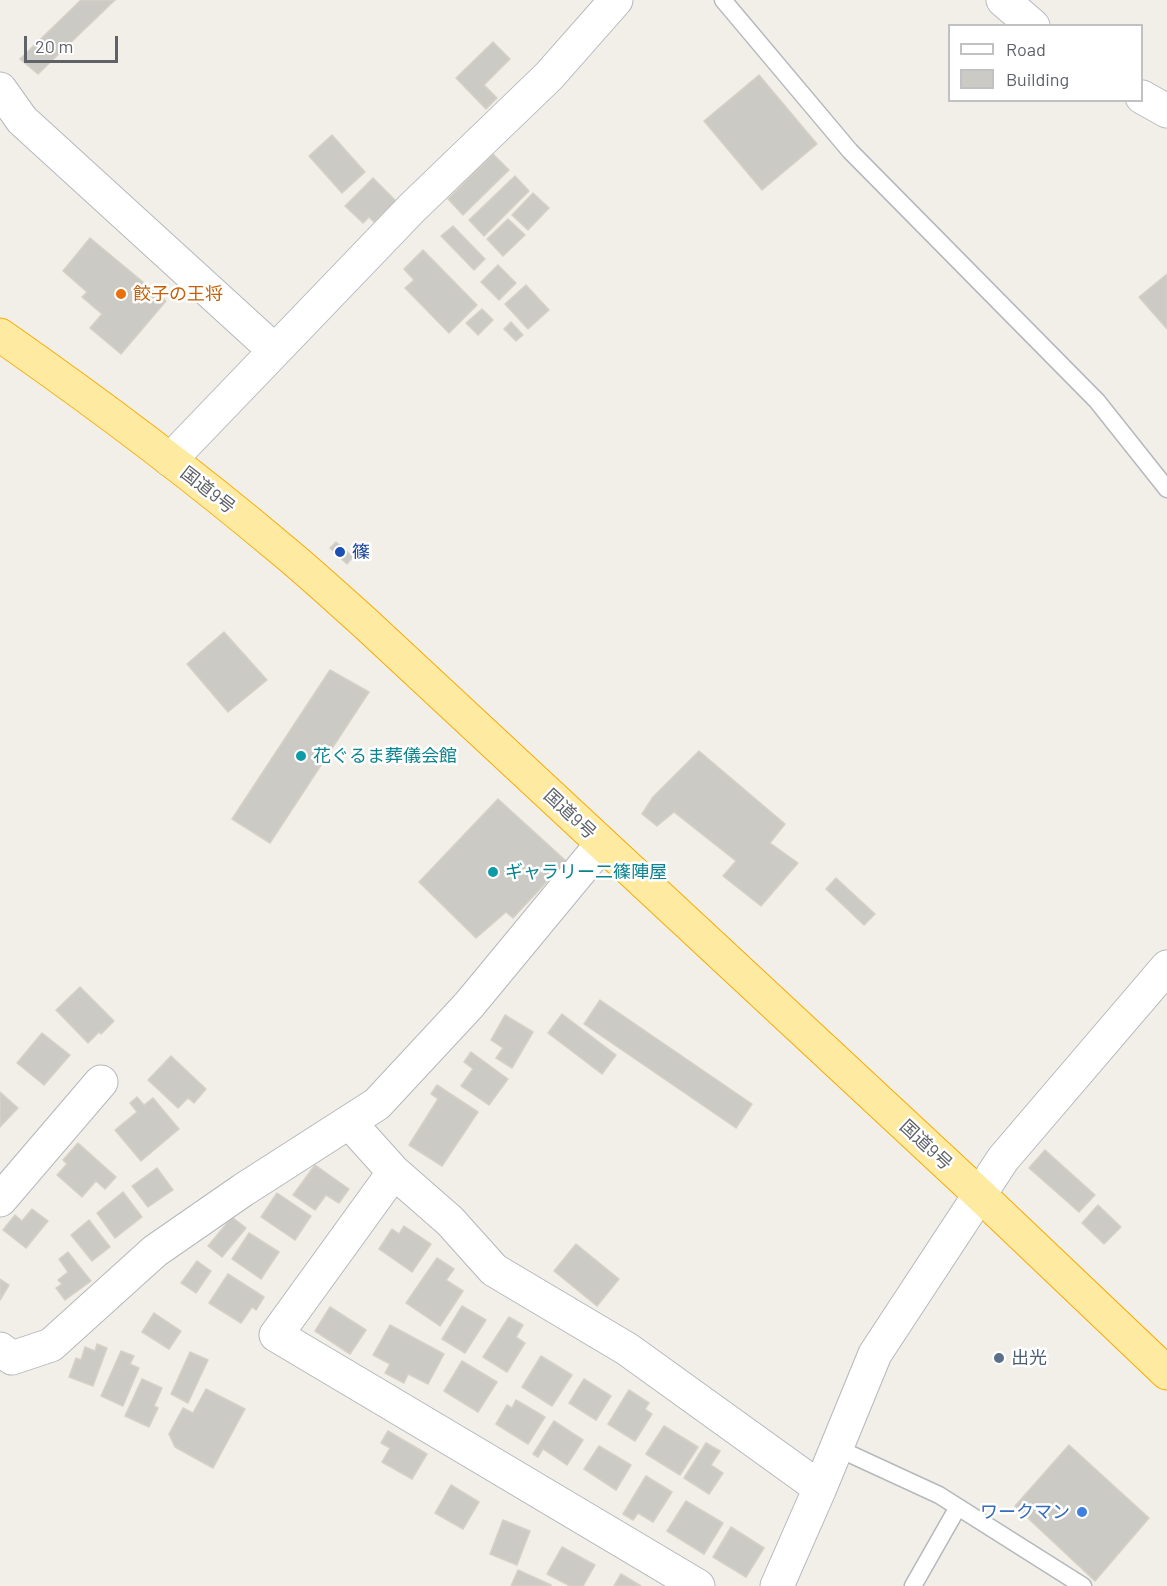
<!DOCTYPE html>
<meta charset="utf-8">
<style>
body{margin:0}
#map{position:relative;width:1167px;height:1586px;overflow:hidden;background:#f1efe8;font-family:Barlow,sans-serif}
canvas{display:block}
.legend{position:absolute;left:948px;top:24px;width:195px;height:78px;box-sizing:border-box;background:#fff;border:2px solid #bfc1c3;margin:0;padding:8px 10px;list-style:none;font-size:18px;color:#5f6368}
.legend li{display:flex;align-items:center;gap:12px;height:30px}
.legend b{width:30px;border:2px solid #bfc1c3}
.scale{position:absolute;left:24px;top:36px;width:94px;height:27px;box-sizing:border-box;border:3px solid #5f6368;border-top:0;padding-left:8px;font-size:18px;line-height:21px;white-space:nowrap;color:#5f6368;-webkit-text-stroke:4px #fff;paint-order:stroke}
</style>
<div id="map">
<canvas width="1167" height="1586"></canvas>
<ul class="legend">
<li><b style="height:8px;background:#fff"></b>Road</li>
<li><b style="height:16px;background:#cccac5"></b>Building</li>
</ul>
<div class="scale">20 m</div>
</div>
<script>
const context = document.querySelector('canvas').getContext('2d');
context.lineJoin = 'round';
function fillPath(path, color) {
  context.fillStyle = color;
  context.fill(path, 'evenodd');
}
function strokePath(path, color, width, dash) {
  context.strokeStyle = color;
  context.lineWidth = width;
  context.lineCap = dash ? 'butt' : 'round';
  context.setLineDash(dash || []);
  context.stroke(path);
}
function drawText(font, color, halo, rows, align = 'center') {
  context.font = font + ' Barlow,"Noto Sans JP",sans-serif';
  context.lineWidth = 5;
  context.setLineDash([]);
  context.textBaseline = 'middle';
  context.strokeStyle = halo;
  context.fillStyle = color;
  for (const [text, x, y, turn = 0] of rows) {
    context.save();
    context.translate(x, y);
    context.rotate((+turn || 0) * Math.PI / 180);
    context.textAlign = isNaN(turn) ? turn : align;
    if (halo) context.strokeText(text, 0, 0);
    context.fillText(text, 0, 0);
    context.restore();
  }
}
const building = new Path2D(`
 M81,0H115L38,74L20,59Z
 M493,42L510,59L484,85L497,98L486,109L456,78Z
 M759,75L817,144L762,190L704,121Z
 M332,135L365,172L342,193L309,156Z
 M493,154L509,170L463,215L448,199Z
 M515,176L529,191L484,236L469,220Z
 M373,178L396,201L374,222L369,217L363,223L345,206Z
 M533,193L549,208L528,230L512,215Z
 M508,219L525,235L503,256L487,239Z
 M453,226L485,259L474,270L441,236Z
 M90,238L166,301L121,354L90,328L102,314L82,297L87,292L63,271Z
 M423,250L477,305L449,333L405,288L414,280L404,269Z
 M498,265L516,283L499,300L481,282Z
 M1167,274V329L1139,297Z
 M526,285L549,310L528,329L505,304Z
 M482,309L493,320L478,335L466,323Z
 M511,322L523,335L516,341L504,329Z
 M336,542L353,557L347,564L330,548Z
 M224,632L267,680L228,712L187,664Z
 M330,670L369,692L270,843L232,819Z
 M699,751L785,824L770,843L798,863L761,906L723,876L736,861L674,812L657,826L642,814L653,797Z
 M498,799L566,861L513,918L506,912L476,938L419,882Z
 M836,878L875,914L864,925L826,889Z
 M80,987L114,1021L101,1034L99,1032L88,1043L56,1010Z
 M600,1000L752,1104L736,1128L584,1024Z
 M562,1014L616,1055L602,1074L548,1033Z
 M505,1015L533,1032L512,1068L496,1058L503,1048L491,1040Z
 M42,1033L70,1055L44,1085L17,1063Z
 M471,1052L508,1079L489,1105L461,1086L473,1069L464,1062Z
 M171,1056L206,1089L194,1103L188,1098L178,1108L148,1080Z
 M437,1085L478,1112L442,1166L409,1145L438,1099L431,1094Z
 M0,1092L18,1108L0,1127Z
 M137,1097L144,1105L153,1098L179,1129L141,1161L115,1130L137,1112L130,1103Z
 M78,1143L116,1177L105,1189L96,1181L82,1197L57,1175L67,1164L63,1160Z
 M1045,1150L1095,1195L1079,1212L1029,1168Z
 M315,1165L349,1189L339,1203L326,1195L315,1210L293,1195Z
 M157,1168L173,1190L148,1207L132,1186Z
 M123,1192L142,1217L115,1238L97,1213Z
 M277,1193L311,1216L295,1240L261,1217Z
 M1098,1205L1121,1227L1104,1244L1082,1223Z
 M32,1209L48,1221L26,1248L3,1230L15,1215L22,1221Z
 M232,1217L246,1228L222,1257L208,1246Z
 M89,1220L110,1247L92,1261L71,1235Z
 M404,1226L431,1244L412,1272L379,1249L392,1229L399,1234Z
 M249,1233L279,1252L261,1279L232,1259Z
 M576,1244L619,1279L597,1306L554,1271Z
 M68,1252L91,1281L65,1300L56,1288L62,1284L58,1280L68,1272L59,1259Z
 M437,1258L454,1269L446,1280L463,1291L440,1326L406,1303Z
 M197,1261L211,1271L196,1293L181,1283Z
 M228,1274L264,1297L256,1310L252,1307L241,1323L209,1303Z
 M0,1279L9,1285L0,1300Z
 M462,1306L486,1320L465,1353L442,1339Z
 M330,1307L366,1330L350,1354L315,1331Z
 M154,1313L181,1331L169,1349L142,1332Z
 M509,1317L523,1325L516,1337L525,1343L507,1372L483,1357Z
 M390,1325L444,1354L428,1384L408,1374L404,1383L385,1373L390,1364L373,1355Z
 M97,1344L107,1348L93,1386L69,1377L76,1358L81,1360L85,1347L95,1351Z
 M121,1351L134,1356L130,1364L139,1368L123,1406L101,1396Z
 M190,1352L208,1360L188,1403L171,1394Z
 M541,1356L572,1375L552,1406L522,1387Z
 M462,1361L497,1382L478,1412L444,1391Z
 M142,1379L162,1388L154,1406L158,1408L149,1427L125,1416Z
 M584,1379L611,1396L596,1420L569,1403Z
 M206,1389L245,1409L213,1468L175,1447L169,1434L183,1408L193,1413Z
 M629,1390L649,1403L645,1409L652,1414L635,1441L608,1424Z
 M516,1400L545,1417L528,1444L496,1424L507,1405L512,1408Z
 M554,1421L583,1440L567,1465L543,1449L538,1457L533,1454Z
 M664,1426L698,1447L680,1475L646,1454Z
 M388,1431L427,1454L412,1479L382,1462L390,1448L381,1443Z
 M706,1443L720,1451L711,1465L723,1473L709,1494L684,1478Z
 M1069,1445L1149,1518L1095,1581L1015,1506Z
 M599,1446L631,1465L616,1490L584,1469Z
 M646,1476L672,1492L653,1522L638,1513L633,1520L623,1514Z
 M451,1485L479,1502L463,1529L435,1513Z
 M686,1501L723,1523L704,1554L667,1531Z
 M503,1520L530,1531L517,1565L490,1554Z
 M731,1527L764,1548L746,1577L713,1557Z
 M562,1547L595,1565L583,1586H570L547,1574Z
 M518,1570L551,1585V1586H511Z
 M621,1574L641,1586H614Z`);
fillPath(building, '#cccac5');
strokePath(building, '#d6d1c6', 1.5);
const service = new Path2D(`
 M723,0L850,151L1097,401L1167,489
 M837,1448L939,1495L1083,1586
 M913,1586L958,1507`);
const minor = new Path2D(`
 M0,89L22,120L274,350
 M170,460L412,208L549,76L616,0
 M349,1122L394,1172L450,1221L494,1270L627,1349L820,1488
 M394,1172L276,1335L698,1586
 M0,1200L101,1082
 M0,1349L12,1358L51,1345L155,1251L243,1190L377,1104L469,1005L602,844
 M777,1586L820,1488L875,1354L1003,1159L1167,967`);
const secondary = new Path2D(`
 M1003,0L1033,26
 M1142,97L1167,111`);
const trunk = new Path2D(`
 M0,335C96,402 191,473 281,549C309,572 336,597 364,622L980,1195L1167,1373`);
strokePath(service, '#b5b8bc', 19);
strokePath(minor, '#b5b8bc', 35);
strokePath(secondary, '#b6babf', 35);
strokePath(trunk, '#f9ab00', 35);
strokePath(service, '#fff', 16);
strokePath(minor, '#fff', 33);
strokePath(secondary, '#fff', 33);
strokePath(trunk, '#feeaa1', 33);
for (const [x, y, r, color] of [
 [121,294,6,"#e8710a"],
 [340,552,6,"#1a4fb4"],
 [301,756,6,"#0f9aa8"],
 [493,872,6,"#0f9aa8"],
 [999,1358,6,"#5c6f8a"],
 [1082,1512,6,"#3f7fe0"]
]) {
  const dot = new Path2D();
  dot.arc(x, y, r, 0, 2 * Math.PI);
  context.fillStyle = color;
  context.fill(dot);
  strokePath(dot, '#fff', 2);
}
drawText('18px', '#c56008', '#fff', [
 ["餃子の王将",133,294]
], 'left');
drawText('18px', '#5f6368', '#fff', [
 ["国道9号",208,490,38],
 ["国道9号",570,814,43],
 ["国道9号",926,1145,43]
]);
drawText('18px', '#164399', '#fff', [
 ["篠",352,552]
], 'left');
drawText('18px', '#0d838f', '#fff', [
 ["花ぐるま葬儀会館",313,756],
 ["ギャラリー二篠陣屋",505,872]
], 'left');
drawText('18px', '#4e5e75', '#fff', [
 ["出光",1011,1358]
], 'left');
drawText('18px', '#366cbe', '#fff', [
 ["ワークマン",1070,1512]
], 'right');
</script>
